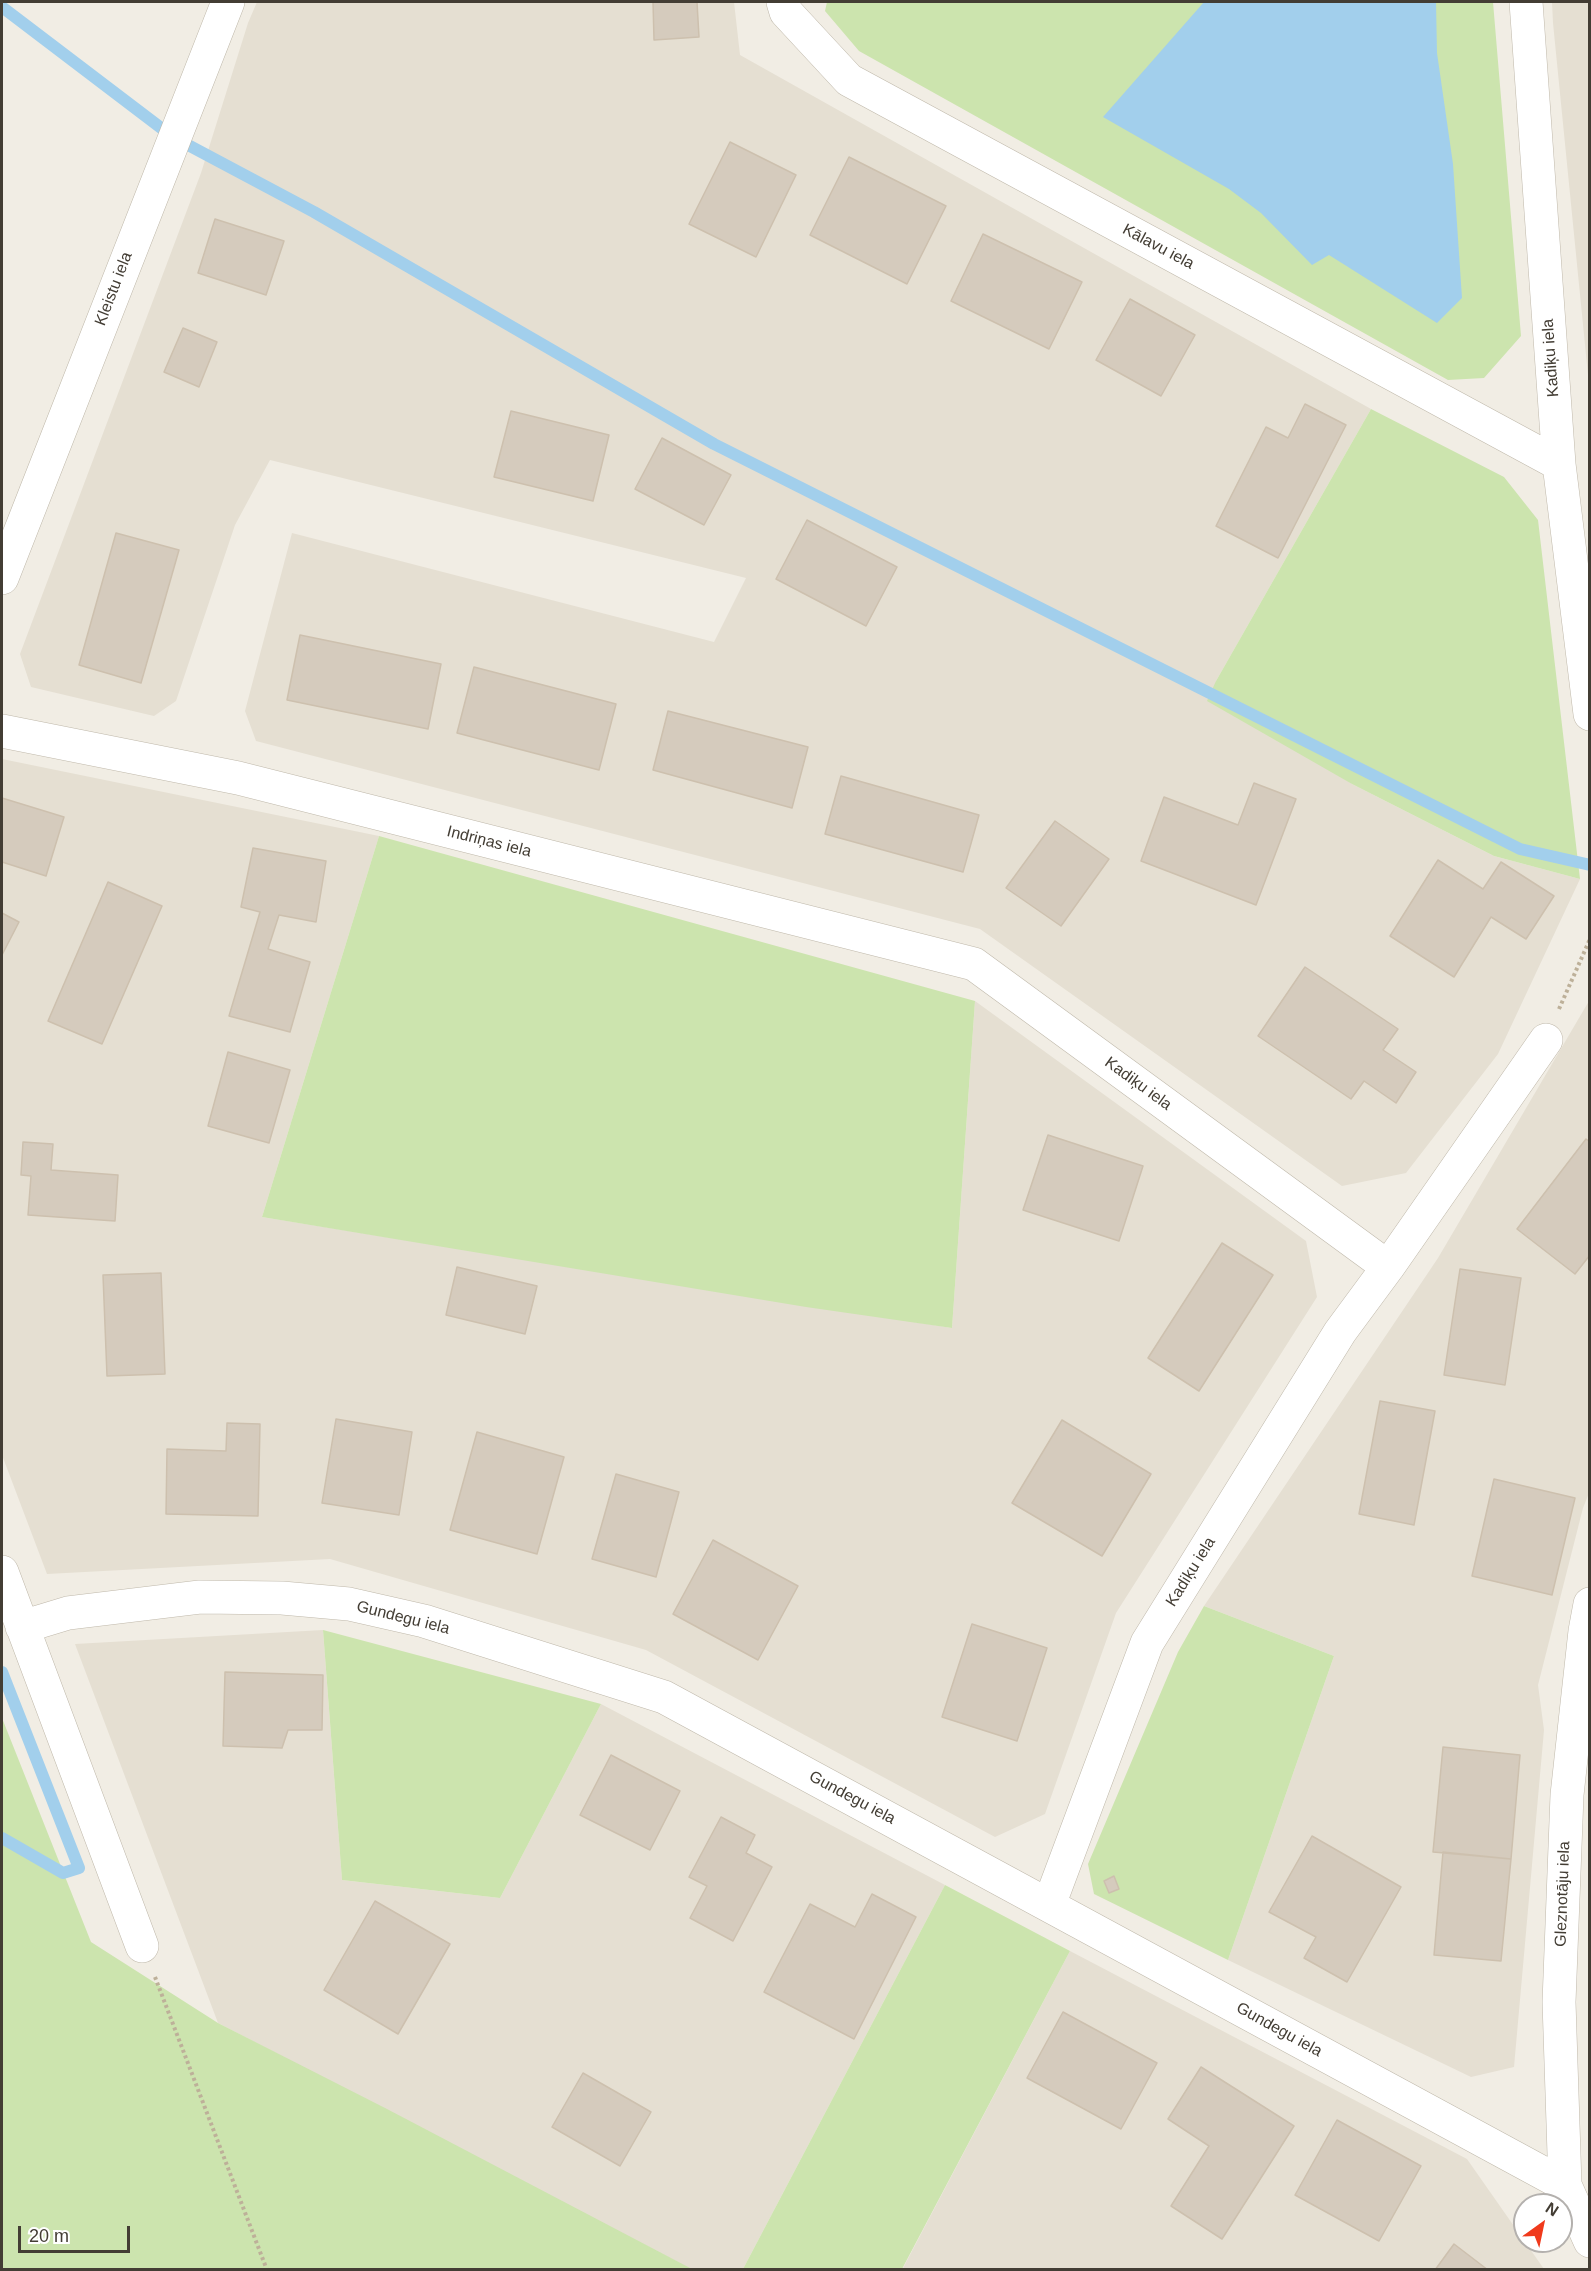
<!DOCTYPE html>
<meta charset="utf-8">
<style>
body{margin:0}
#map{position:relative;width:1591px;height:2271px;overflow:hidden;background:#f1ede4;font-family:Helvetica,sans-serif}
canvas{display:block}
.frame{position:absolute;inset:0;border:3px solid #433d34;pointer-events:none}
.north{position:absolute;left:1513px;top:2193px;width:60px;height:60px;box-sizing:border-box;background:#fff;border:2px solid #b4b1ae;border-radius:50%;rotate:33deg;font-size:16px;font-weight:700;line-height:24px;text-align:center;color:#433d34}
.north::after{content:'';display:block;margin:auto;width:21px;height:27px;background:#f03a1c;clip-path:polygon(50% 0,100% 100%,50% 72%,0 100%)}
.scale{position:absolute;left:18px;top:2226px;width:112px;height:27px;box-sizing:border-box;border:3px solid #433d34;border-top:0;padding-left:8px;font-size:18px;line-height:21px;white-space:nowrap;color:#433d34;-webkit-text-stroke:4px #fff;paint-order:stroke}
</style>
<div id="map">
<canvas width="1591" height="2271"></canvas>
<div class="frame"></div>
<div class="north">N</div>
<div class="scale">20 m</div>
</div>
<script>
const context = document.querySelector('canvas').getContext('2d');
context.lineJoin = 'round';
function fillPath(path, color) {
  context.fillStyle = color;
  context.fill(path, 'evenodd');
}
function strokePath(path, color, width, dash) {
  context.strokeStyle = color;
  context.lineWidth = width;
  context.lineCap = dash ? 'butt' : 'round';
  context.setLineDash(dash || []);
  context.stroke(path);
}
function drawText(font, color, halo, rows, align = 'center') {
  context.font = font + ' Helvetica,sans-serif';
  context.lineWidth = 6;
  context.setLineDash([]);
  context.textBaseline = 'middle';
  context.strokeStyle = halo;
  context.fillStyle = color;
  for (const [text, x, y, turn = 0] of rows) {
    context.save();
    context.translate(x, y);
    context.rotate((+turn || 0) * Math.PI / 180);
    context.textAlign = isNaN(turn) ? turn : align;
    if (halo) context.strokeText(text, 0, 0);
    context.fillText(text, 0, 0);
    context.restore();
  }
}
fillPath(new Path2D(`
 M257,2H734L740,55L1371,409L1216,681L1352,784L1494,856L1580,879L1498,1054L1406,1173L1342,1186L980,929L256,741L245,711L292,533L714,642L746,578L270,460L235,525L176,701L154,716L31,687L20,654L201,173L248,23Z
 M1552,2H1589V385L1553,23Z
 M2,759L379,836L262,1217L952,1328L975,1001L1306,1241L1317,1297L1116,1613L1045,1814L995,1837L646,1650L330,1559L47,1574L2,1455Z
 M1589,1001V1493L1583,1508L1538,1685L1544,1730L1514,2067L1471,2077L1228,1960L1334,1656L1204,1606L1438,1258Z
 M323,1630L342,1880L500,1898L601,1704L945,1885L743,2269H691L218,2023L75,1644Z
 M1070,1951L1467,2159L1544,2269L902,2270Z`), '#e5dfd2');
fillPath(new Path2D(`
 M827,2H1493L1521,336L1484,378L1448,380L859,51L825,11Z
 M1371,409L1504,477L1538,520L1580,879L1494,856L1352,784L1207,701L1216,681Z
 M379,836L975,1001L952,1328L806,1307L262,1217Z
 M1204,1606L1334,1656L1228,1960L1094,1894L1088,1864L1178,1652Z
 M323,1630L601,1704L500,1898L342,1880Z
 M2,1718L91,1942L218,2023L387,2109L692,2269H2Z
 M945,1885L1070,1951L902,2269H743Z`), '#cce4ae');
fillPath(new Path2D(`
 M1204,2H1436L1437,53L1453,164L1462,298L1437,323L1329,255L1312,265L1261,213L1229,189L1103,117Z`), '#a2cfec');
strokePath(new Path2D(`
 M2,7L173,137L314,212L714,444L1520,849L1590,865
 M2,1672L79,1868L63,1873L2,1838`), '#a2cfec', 12);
const building = new Path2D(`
 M653,2H697L699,37L654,40Z
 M730,142L796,175L756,257L689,224Z
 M849,157L946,206L907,284L810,235Z
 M215,219L284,241L266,295L198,273Z
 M983,234L1082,282L1049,349L951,301Z
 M1130,299L1195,335L1161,396L1096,360Z
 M183,328L217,342L199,387L164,372Z
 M1305,404L1346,425L1278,558L1216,526L1266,427L1288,438Z
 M511,411L609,435L593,501L494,477Z
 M662,438L731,475L704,525L635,489Z
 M807,520L897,567L866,626L776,579Z
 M116,533L179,550L141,683L79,665Z
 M300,635L441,664L428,729L287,700Z
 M474,667L616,704L599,770L457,733Z
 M668,711L808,747L792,808L653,770Z
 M841,776L979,815L963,872L825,834Z
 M1254,783L1296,799L1256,905L1141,861L1164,797L1238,825Z
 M2,798L64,817L46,876L2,862Z
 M1055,821L1109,859L1061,926L1006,888Z
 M253,848L326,861L316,922L279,915L268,949L310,962L290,1032L229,1016L260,912L241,907Z
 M1438,860L1483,889L1501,862L1554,896L1526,939L1491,917L1454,977L1390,936Z
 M108,882L162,906L102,1044L48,1021Z
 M2,913L19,922L2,955Z
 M1305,967L1398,1029L1383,1050L1416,1072L1396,1103L1364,1081L1351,1099L1258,1036Z
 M228,1052L290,1070L269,1143L208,1126Z
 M1048,1135L1143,1166L1119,1241L1023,1210Z
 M1586,1139L1590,1142V1255L1575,1274L1517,1229Z
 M23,1142L53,1144L51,1170L118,1175L115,1221L28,1215L31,1176L21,1175Z
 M1222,1243L1273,1275L1199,1391L1148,1358Z
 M457,1267L537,1286L525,1334L446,1315Z
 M1460,1269L1521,1278L1505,1385L1444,1375Z
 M161,1273L165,1374L107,1376L103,1275Z
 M1380,1401L1435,1411L1414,1525L1359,1514Z
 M336,1419L412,1432L399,1515L322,1503Z
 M1062,1420L1151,1474L1102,1556L1012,1503Z
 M227,1423L260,1424L258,1516L166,1514L167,1449L226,1451Z
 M477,1432L564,1457L537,1554L450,1530Z
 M616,1474L679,1492L656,1577L592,1559Z
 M1494,1479L1575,1498L1552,1595L1472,1576Z
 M713,1540L798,1586L758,1660L673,1614Z
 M972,1624L1047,1648L1017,1741L942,1717Z
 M225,1672L323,1675L322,1730H288L282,1748L223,1746Z
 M1443,1747L1520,1755L1511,1859L1433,1852Z
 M611,1755L680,1791L650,1850L580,1815Z
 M721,1817L755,1835L746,1853L772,1867L733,1941L690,1918L707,1886L689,1877Z
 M1312,1836L1401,1887L1347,1982L1304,1958L1316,1937L1269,1912Z
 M1443,1852L1511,1859L1501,1961L1434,1955Z
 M1114,1876L1119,1889L1109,1893L1104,1881Z
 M872,1894L916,1917L854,2039L764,1992L810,1904L855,1927Z
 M375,1901L450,1944L398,2034L324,1990Z
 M1063,2012L1157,2063L1121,2129L1027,2078Z
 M1201,2067L1294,2126L1222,2239L1171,2206L1209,2146L1168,2119Z
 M583,2073L651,2112L620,2166L552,2127Z
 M1337,2120L1421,2166L1379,2241L1295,2195Z
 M1454,2244L1488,2270H1435Z`);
fillPath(building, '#d5cbbd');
strokePath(building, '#cdc0ae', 1.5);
const minor = new Path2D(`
 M783,2L786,12L849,80L1559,464
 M1526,2L1559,464L1590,714
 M2,578L228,2
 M2,731L238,778L974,964L1388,1267
 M2,1572L142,1946
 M22,1627L68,1613L200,1597L282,1598L349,1604L424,1621L664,1697L1565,2185L1590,2241
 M1049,1905L1147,1643L1340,1332L1388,1267L1546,1040
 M1565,2185L1559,2002L1567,1795L1585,1631L1590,1604`);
strokePath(minor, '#bfb8aa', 34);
strokePath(new Path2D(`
 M1559,1009L1590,939
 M155,1977L267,2270`), '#bdb099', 4, [3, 3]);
strokePath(minor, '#fff', 33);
drawText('16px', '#433d34', '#fff', [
 ["Kālavu iela",1158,247,28],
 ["Kleistu iela",114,289,-69],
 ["Kadiķu iela",1551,358,-94],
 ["Indriņas iela",489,842,14],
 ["Kadiķu iela",1138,1084,36],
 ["Kadiķu iela",1191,1572,-58],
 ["Gundegu iela",403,1618,14],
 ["Gundegu iela",852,1798,28],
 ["Gleznotāju iela",1563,1894,-88],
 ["Gundegu iela",1279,2030,29]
]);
</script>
